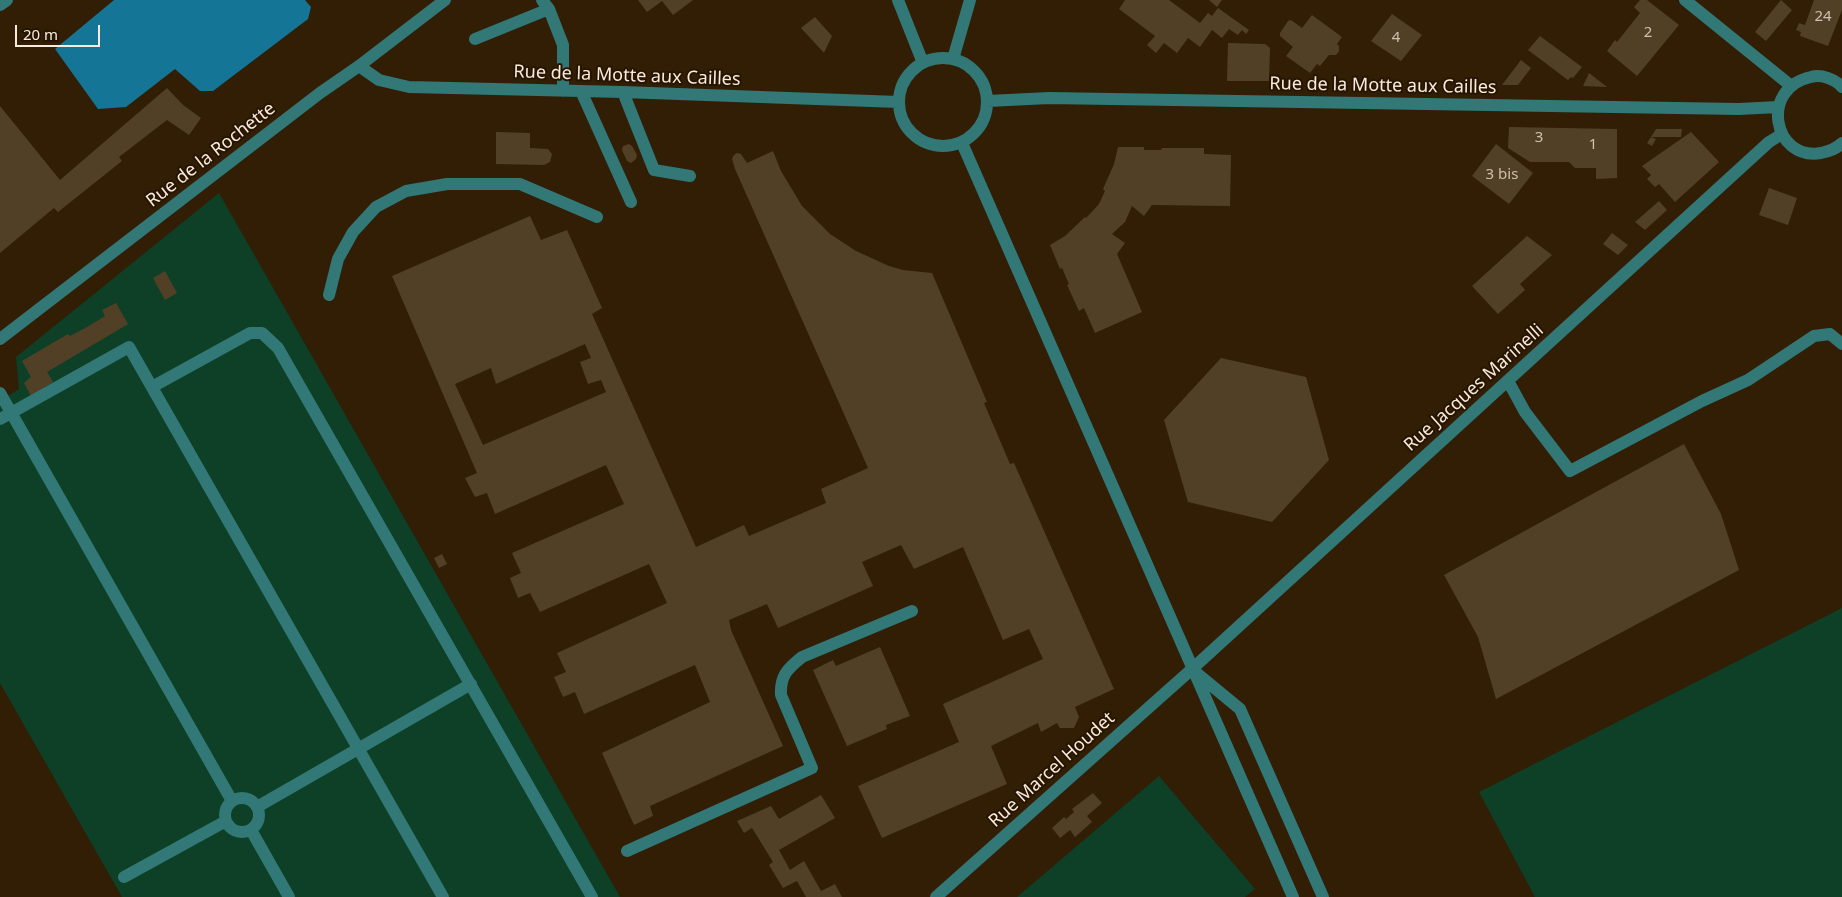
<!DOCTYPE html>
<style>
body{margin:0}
#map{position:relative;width:1842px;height:897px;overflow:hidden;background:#311e05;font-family:"Noto Sans",sans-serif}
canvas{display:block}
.scale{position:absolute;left:15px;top:25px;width:85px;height:22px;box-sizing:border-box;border:2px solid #f8ebdd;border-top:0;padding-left:6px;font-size:15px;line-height:18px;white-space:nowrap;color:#f8ebdd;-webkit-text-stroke:4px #271500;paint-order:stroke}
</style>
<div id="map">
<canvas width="1842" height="897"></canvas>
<div class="scale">20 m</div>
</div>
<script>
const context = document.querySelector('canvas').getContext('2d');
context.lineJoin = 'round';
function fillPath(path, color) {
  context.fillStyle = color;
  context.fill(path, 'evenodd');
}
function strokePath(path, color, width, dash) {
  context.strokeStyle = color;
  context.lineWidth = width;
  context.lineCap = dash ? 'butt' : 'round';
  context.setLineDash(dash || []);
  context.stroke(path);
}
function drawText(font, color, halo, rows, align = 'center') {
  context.font = font + ' "Noto Sans",sans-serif';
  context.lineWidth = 4;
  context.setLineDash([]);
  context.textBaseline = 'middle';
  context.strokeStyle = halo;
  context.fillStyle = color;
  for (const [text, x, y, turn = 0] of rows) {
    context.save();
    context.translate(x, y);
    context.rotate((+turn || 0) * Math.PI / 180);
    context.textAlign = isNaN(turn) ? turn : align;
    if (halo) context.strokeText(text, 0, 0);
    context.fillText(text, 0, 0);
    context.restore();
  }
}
fillPath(new Path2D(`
 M219,193L620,897H122L0,683V401L19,389L16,357Z
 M1842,608V897H1535L1479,792Z
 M1159,776L1255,889L1245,897H1017Z`), '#0d4026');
fillPath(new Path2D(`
 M114,0H305L311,7L308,19L213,91H200L175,69L126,107L98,109L55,49Z`), '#157597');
fillPath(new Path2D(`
 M638,0H693L673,15L662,1L647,12Z
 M1125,0H1169L1200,23L1208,13L1212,16L1218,8L1249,30L1246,34L1242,30L1238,35L1229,29L1222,38L1212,30L1200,47L1188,38L1177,53L1164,43L1156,53L1147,45L1155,36L1119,9Z
 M1209,0H1222L1217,7Z
 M1640,0H1647L1679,25L1637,76L1607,51L1615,40L1617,42L1640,13L1634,7Z
 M1781,0L1792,10L1766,41L1755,32Z
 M1814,0H1842V10L1828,46L1800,36L1801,32L1796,30L1799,23L1805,25Z
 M1392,14L1422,35L1401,61L1371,41Z
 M1312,15L1342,37L1337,44L1339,46V51L1336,55H1329L1320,66L1317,64L1310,73L1286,56L1293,47L1280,36V33L1288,21L1291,20L1302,28Z
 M815,17L832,36L824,53L801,28Z
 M1540,36L1582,67L1573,78L1571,77L1568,80L1528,50Z
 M1228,43L1265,44L1270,48L1269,81H1227Z
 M1521,60L1531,68L1518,85H1502Z
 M1589,73L1607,87L1583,86Z
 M167,88L183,105L201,118L189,135L167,120L119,157L122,161L58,212L54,208L0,253V106L60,180Z
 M1509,127L1617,129V178L1596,179V168H1575L1569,162H1530L1508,148Z
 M1656,129H1682L1681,137H1651Z
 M496,132L530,133V148L548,149L552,154L550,162L544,165L496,164Z
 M1691,132L1719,162L1675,202L1659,184L1655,187L1647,179L1651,175L1642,166Z
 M1651,137L1656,139L1652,146L1647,143Z
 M629,144L632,146L637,155L636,159L631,163L627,161L622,150L623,146Z
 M1496,144L1533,173L1509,204L1472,176Z
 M1118,147H1144V150H1161L1162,148H1204V154L1231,155L1230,206L1152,205L1144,216L1132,206L1125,222L1112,234L1125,243L1117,254L1142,312L1095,333L1084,308L1079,311L1067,285L1069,284L1062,268L1060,269L1050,245L1065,236L1085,217L1086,218L1099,204L1105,191L1103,189L1114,164Z
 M773,151L781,171L802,206L830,234L856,251L889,266L903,270L932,273L987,402L984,403L1010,464L1014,463L1114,689L1075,707L1079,717L1074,728H1060L1057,723L1041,732L1038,723L991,746L1007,784L882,838L858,786L959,742L943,704L1043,659L1029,629L1003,640L963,547L914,569L901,545L862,562L873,586L778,628L767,604L729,620L731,630L783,746L650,806L653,816L634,825L602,753L710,702L695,665L584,714L575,692L563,697L554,677L566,672L557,653L667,603L649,564L540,612L530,593L518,598L510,578L521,573L512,553L624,504L606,465L495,514L487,493L475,497L465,478L477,473L392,276L530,216L541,240L567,230L602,308L592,314L696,547L744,525L749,536L826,503L821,489L868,468L735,169L732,159L734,155L737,153L741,154L747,163ZM585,344L591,358L580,362L588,384L601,380L606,392L483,445L455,384L491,368L496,384Z
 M1769,188L1797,198L1788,225L1759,215Z
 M1659,201L1667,210L1645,230L1635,222Z
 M1612,233L1628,245L1618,255L1603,244Z
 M1527,236L1552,255L1520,284L1525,290L1498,314L1472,286Z
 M165,271L177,293L165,300L153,278Z
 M116,303L128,324L47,372L53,382L31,396L24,383L31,377L22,361L68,334L70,336L87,327L105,316L102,310Z
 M1221,358L1306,377L1329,460L1272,522L1188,502L1164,420Z
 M1684,444L1721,514L1739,570L1496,699L1478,637L1444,575Z
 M442,554L447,564L439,568L434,558Z
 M880,647L910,716L886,725L887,729L847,746L813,670L833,660L836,666Z
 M1093,793L1102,803L1087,816L1092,822L1075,837L1070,830L1060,838L1052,828L1064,817L1066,819L1074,812L1072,809Z
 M821,795L835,818L779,850L790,870L804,861L821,891L835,884L842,897H806L797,881L783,888L769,865L773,862L752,828L744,833L737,821L771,806L779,819Z`), '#524026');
strokePath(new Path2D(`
 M542,0L549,9L563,45V91
 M898,0L923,63
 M1685,0L1790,85
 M0,5L7,0
 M475,39L549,9
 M899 102a44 44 0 1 1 88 0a44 44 0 1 1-88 0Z
 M953,59L970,0
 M359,66L379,80L409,87L623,92L899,102
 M1842,87C1835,79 1821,74 1811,77C1759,88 1773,161 1821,153C1830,151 1836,149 1842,143
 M581,91L631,202
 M623,92L654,170L690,176
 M988,101L1049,98L1739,109L1778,107
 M962,143L1293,897
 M329,295L338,259L353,232L376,207L406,191L447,184H520L597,217
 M0,339L320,93L359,66L445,0
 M1508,381L1525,412L1570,471L1702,401L1748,380L1814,336L1830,334L1842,344
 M152,387L250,333H262L278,348L592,897
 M0,393L232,801
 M0,419L129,347L443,897
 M1194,671L1240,709L1323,897
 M225 815a17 17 0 1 1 34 0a17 17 0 1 1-34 0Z
 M257,807L471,684
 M251,830L289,897
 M627,851L812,768L781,695C780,676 787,669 802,657L912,611
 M124,877L226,821
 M936,897L1192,669L1769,142L1782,134`), '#317876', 12);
drawText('15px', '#cec0af', null, [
 ["24",1823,17],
 ["2",1648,33],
 ["4",1396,38],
 ["3",1539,138],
 ["1",1593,145],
 ["3 bis",1502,175]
]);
drawText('18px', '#f8ebdd', '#271500', [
 ["Rue de la Motte aux Cailles",627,76,2],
 ["Rue de la Motte aux Cailles",1383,86,1],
 ["Rue de la Rochette",211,155,-38],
 ["Rue Jacques Marinelli",1474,388,-42],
 ["Rue Marcel Houdet",1052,770,-42]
]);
</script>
